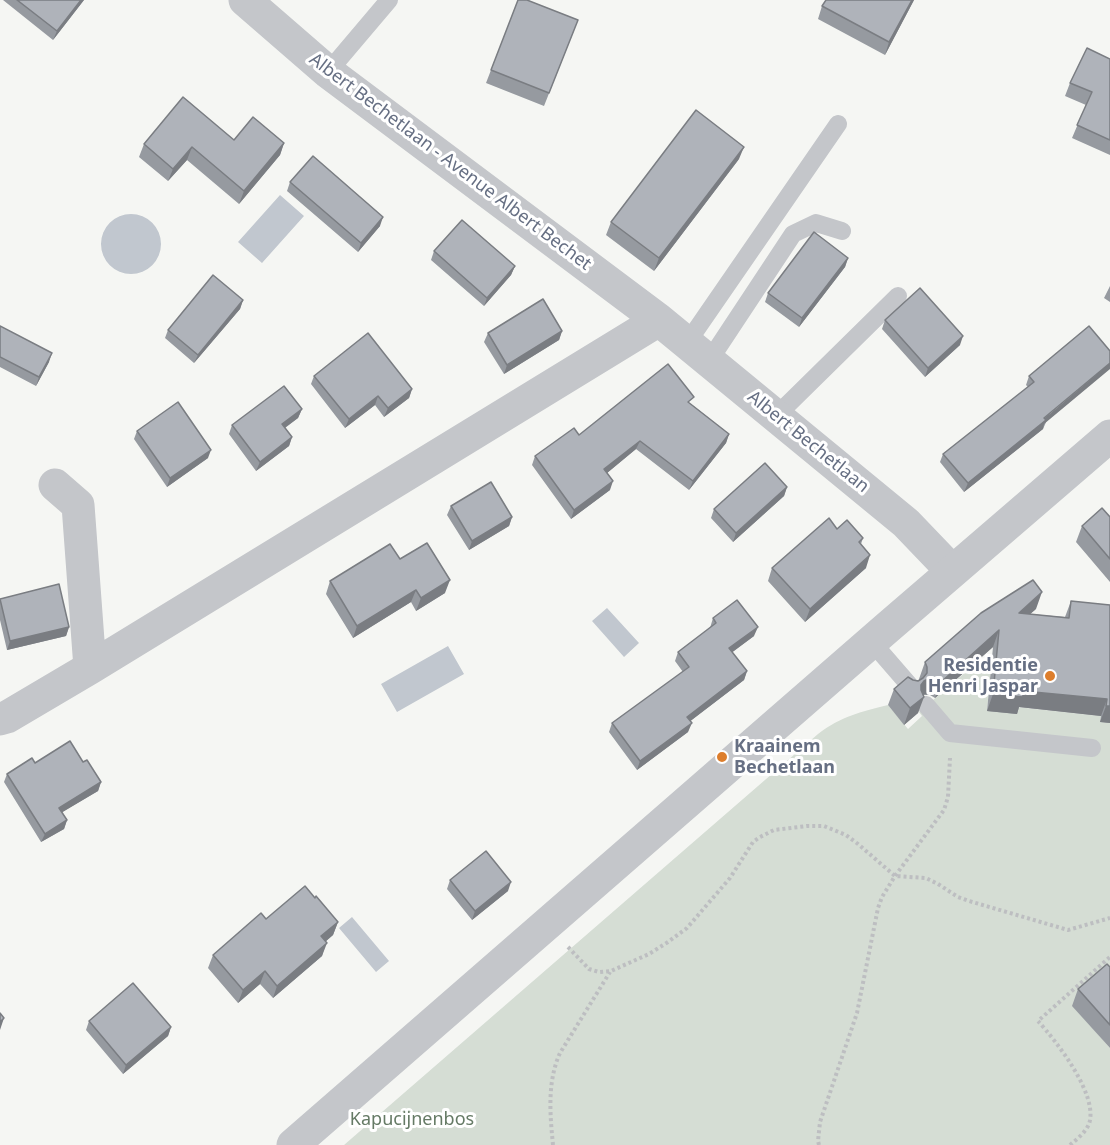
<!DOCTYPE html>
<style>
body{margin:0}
canvas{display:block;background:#f5f6f3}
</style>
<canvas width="1110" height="1145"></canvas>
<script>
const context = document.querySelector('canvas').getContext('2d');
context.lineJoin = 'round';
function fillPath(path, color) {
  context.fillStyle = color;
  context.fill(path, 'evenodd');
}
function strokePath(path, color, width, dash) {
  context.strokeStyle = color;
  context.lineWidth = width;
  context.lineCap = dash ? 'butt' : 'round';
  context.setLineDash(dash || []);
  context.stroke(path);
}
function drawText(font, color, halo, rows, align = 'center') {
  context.font = font + ' "Noto Sans",sans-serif';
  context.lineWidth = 6;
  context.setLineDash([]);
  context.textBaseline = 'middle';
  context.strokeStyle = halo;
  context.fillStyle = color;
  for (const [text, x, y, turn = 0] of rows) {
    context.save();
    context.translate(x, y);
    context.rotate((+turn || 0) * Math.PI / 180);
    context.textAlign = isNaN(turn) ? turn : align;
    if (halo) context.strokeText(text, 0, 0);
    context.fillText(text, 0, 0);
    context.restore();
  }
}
fillPath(new Path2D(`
 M975,664L991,665L987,711L1017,707L1101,716L1100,722L1110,723V986L1073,1006L1110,1048V1145H344L818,734C842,716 860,712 888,705L908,729L922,716L919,712Z`), '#d5ddd4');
fillPath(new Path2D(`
 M280,195L304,216L262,263L238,242Z
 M101 244a30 30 0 1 1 60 0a30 30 0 1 1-60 0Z
 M607,608L639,643L624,657L592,621Z
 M448,646L464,674L397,712L381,684Z
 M352,917L389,961L376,972L339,928Z`), '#c1c7cf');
strokePath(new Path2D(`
 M568,947L589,969L599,972L611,971L649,954L668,942L687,928L730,878L753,842L760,837L774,830L807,826H824L846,835L858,844L895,876L926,878L938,884L958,897L969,901L1068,930L1110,918
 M553,1145C550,1114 547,1082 560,1053L610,972
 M819,1145L818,1141L820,1122L857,1013L878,908L882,897L895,876L944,810L948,797L950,758
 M1070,1145C1077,1139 1085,1133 1089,1124C1099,1095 1056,1041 1038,1021L1110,957`), '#bdbec1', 4, [3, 3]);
strokePath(new Path2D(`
 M328,72L389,0
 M687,343L838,124
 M709,361L793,234L816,223L842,231
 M776,416L898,296
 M871,641L910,686
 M926,705L950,733L1092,748`), '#c4c6ca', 18);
strokePath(new Path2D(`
 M245,0L328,72L659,320L906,523L952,571
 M55,485L78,505L90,668
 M0,719L7,717L90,668L659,320`), '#c4c6ca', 33);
strokePath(new Path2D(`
 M293,1145L887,628L1110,436`), '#c4c6ca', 33);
fillPath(new Path2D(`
 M3,0H84L53,40Z
 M518,0L573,33L544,106L486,83Z
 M914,0L885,55L818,19L822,6Z
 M1110,59V155L1072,138L1086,105L1065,96L1070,83Z
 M234,140L284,143L280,155L239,204L187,160L168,181L139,157L144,144Z
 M739,159L654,271L606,235L611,222Z
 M290,182L380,226L358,252L287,191Z
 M434,251L515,266L511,275L484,306L431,260Z
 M848,258L845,267L799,327L765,302L768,293Z
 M1110,286V302L1104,298Z
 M243,300L240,309L194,363L165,338L168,330Z
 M885,320L960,345L925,377L882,329Z
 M0,326L49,362L36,386L0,367Z
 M1089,326L1043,429L964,492L940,462L943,454L1028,387L1026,385L1029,376Z
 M562,331L559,340L504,374L484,342L488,333Z
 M314,376L412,389L409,398L384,417L375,405L345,428L311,384Z
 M691,404L729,434L726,443L689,490L636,449L607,473L610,490L571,519L532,465L535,456L579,435Z
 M302,409L298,418L285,428L292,437L289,446L256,471L229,434L232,425Z
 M137,431L208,458L167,487L134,439Z
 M787,487L784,496L733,542L711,518L714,509Z
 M451,506L512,517L509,526L469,550L447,515Z
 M1110,517V582L1076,542L1082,526Z
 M837,529L863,538L861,544L866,568L805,622L768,581L772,568Z
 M400,559L445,593L416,611L411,602L353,638L326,594L330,581Z
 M0,599L69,627L66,636L7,650L0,620Z
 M1071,601L1110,605V723L1100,722L1101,716L1019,707L1017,714L987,711L993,647L935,698L930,695H923L918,713L904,725L888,705L894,689L913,680H919V679L925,662L1036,609L1030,614L1065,617Z
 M713,618L754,636L732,652L747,671L744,680L690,721L688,732L637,770L609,732L612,723L683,672L675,661L678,652L710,628Z
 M83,762L101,782L98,791L62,812L67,820L64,829L41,842L4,782L7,774L35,763Z
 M450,880L508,891L472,920L447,889Z
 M266,919L338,922L333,935L326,941L322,956L273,998L260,984L238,1003L208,968L213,955Z
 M1110,967V1048L1072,1006L1078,989Z
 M89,1021L171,1027L168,1036L123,1074L86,1030Z`), '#969aa0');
fillPath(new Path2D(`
 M81,0H84L53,40L57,31Z
 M912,0H914L885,55L889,42Z
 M284,143L280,155L239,204L244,191Z
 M192,147L187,160L168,181L173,169Z
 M744,147L739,159L654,271L659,258Z
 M383,217L380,226L358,252L361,243Z
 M848,258L845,267L799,327L802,318Z
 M515,266L511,275L484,306L487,298Z
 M243,300L240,309L194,363L198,355Z
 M562,331L559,340L504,374L507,365Z
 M963,336L960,345L925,377L928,368Z
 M52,353L49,362L36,386L39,377Z
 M1110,363V369L1044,424L1043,429L964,492L968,483Z
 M412,389L409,398L384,417L388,408Z
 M378,396L375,405L345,428L349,419Z
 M302,409L298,418L279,432L282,424Z
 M729,434L726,443L689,490L693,481Z
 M292,437L289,446L256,471L260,462Z
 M640,441L636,449L601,478L604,469Z
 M211,450L208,458L167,487L170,478Z
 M613,481L610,490L571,519L574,510Z
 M787,487L784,496L733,542L736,533Z
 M512,517L509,526L469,550L472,541Z
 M870,555L866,568L805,622L810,609Z
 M450,580L445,593L416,611L421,598Z
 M416,590L411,602L353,638L357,626Z
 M1042,592L1036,609L1013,629L1019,613Z
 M69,627L66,636L7,650L10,641Z
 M758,627L754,636L726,657L729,648Z
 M999,630L993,647L935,698L941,682Z
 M747,671L744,680L684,726L687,717Z
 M930,678H936L930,695L925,694L918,697L921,685L924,681Z
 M1023,691L1107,699L1101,716L1019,707L1017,714L987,711L993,694Z
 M924,697L918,713L904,725L910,708Z
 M1106,706H1110V723L1100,722Z
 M692,723L688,732L637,770L640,761Z
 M101,782L98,791L56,816L59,808Z
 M67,820L64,829L41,842L45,834Z
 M511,882L508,891L472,920L475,911Z
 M338,922L333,935L317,949L321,936Z
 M327,943L322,956L273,998L277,986Z
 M265,971L260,984L238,1003L243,990Z
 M4,1018L0,1030V1022Z
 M171,1027L168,1036L123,1074L126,1065Z`), '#7a7d82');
const building = new Path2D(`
 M17,0H81L57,31Z
 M518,0H527L578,20L549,93L491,70Z
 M826,0H912L889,42L822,6Z
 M1087,48L1110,59V140L1077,125L1092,92L1070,83Z
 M183,97L234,140L253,117L284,143L244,191L192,147L173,169L144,144Z
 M696,110L744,147L659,258L611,222Z
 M313,156L383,217L361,243L290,182Z
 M462,220L515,266L487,298L434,251Z
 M814,232L848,258L802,318L768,293Z
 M213,275L243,300L198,355L168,330Z
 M920,288L963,336L928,368L885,320Z
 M543,299L562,331L507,365L488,333Z
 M0,326L52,353L39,377L0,357Z
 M1089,326L1110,351V363L1044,418L1046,420L968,483L943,454L1034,382L1029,376Z
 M368,333L412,389L388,408L378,396L349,419L314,376Z
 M668,364L694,397L688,402L729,434L693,481L640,441L604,469L613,481L574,510L535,456L574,428L579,435Z
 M284,386L302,409L282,424L292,437L260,462L232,425Z
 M178,402L211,450L170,478L137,431Z
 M765,463L787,487L736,533L714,509Z
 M491,482L512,517L472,541L451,506Z
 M1102,508L1110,517V559L1082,526Z
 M829,518L837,529L847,520L863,538L859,542L870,555L810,609L772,568Z
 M427,543L450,580L421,598L416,590L357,626L330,581L390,544L400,559Z
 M1033,580L1042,592L1019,613L1069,618L1071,601L1110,605V706H1106L1107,699L1023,691V697L993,694L999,630L941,682L936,678H930L924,681L921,685V690L924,697L910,708L894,689L908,677L913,680L918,681L923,678L927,673V667L925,662L981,613Z
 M59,584L69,627L10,641L0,599Z
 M737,600L758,627L729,648L747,671L687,717L692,723L640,761L612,723L689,667L678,652L716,623L713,618Z
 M70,741L83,762L87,760L101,782L59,808L67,820L45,834L7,774L32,758L35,763Z
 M486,851L511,882L475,911L450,880Z
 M305,886L315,898L316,896L338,922L321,936L327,943L277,986L265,971L243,990L213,955L261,913L266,919Z
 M1107,964L1110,967V1025L1078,989Z
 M133,983L171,1027L126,1065L89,1021Z
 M0,1013L4,1018L0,1022Z`);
fillPath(building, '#afb3ba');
strokePath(building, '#7a7d82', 1.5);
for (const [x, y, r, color] of [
 [1050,676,6,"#dd7e2c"],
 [722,757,6,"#dd7e2c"]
]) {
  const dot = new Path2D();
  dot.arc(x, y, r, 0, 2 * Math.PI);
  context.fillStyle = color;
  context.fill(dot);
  strokePath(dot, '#fff', 2);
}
drawText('18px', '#666f83', '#fff', [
 ["Albert Bechetlaan - Avenue Albert Bechet",450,162,37],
 ["Albert Bechetlaan",808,442,39]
]);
drawText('bold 18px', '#666f83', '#fff', [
 ["Residentie",1038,666],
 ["Henri Jaspar",1038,687],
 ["Kraainem",734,747,"left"],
 ["Bechetlaan",734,768,"left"]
], 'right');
drawText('18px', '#657a65', '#fff', [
 ["Kapucijnenbos",412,1120]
]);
</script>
